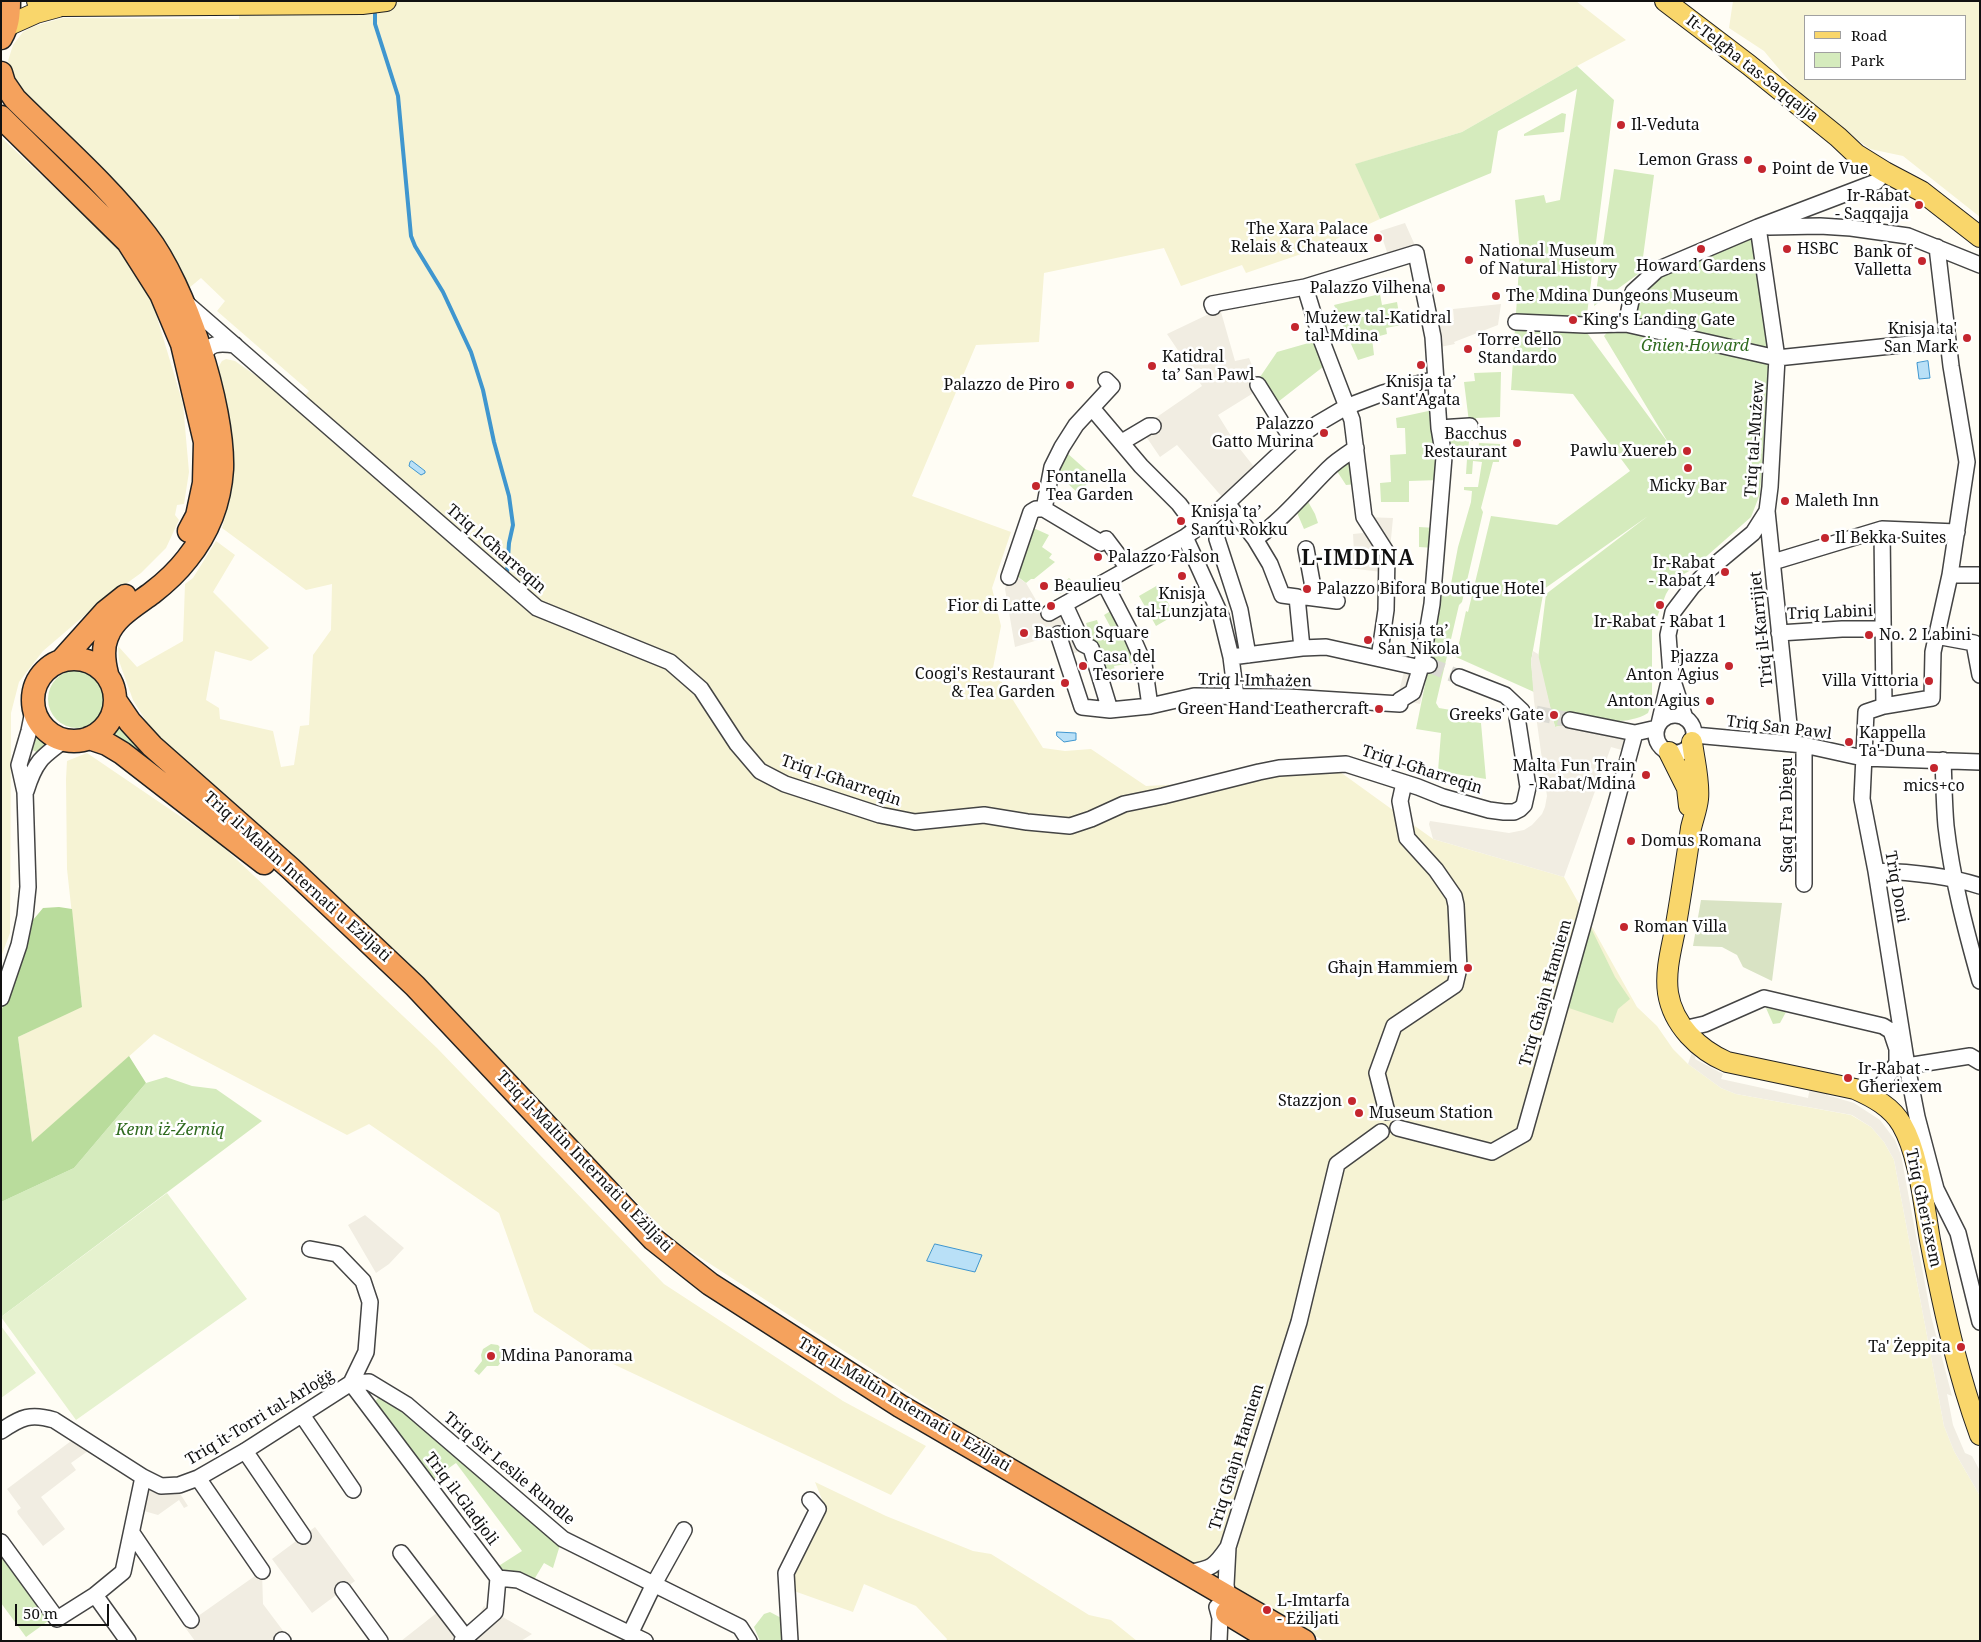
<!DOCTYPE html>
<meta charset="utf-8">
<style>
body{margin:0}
#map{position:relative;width:1981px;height:1642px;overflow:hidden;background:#fffdf5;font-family:"Noto Serif",serif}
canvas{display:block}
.frame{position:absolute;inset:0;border:2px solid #111;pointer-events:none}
.legend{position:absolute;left:1804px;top:15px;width:162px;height:65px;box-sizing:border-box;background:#fff;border:1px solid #a0a0a0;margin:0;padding:6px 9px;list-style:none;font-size:15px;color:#111}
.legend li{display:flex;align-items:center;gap:10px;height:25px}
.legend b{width:25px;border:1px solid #a0a0a0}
.scale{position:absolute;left:15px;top:1604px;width:94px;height:22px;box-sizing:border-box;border:2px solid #111;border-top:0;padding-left:6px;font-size:15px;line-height:18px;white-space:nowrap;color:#111;-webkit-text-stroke:4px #fff;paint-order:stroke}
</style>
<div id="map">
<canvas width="1981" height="1642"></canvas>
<div class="frame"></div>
<ul class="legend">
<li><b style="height:6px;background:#f9d66b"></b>Road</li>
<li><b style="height:14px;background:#d5ebbd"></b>Park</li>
</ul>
<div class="scale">50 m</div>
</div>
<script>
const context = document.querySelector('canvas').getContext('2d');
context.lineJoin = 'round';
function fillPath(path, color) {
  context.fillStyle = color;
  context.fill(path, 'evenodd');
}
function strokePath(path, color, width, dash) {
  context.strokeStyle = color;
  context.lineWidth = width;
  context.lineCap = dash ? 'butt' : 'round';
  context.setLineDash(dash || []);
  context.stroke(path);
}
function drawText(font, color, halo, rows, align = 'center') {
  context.font = font + ' "Noto Serif",serif';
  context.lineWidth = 5;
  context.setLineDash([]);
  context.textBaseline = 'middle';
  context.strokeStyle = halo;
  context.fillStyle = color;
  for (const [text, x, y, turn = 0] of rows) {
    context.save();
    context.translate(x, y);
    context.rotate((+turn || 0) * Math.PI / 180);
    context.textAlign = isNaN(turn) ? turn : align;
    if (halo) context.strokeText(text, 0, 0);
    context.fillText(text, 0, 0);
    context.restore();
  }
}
fillPath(new Path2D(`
 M239,1H1576L1626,40L1577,66L1462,132L1356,164L1380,219L1336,239V242L1246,273L1242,265L1181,286L1164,248L1044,273L1039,342L976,345L912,496L1011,532L992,588L1001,626L993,668L1043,748L1065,751L1091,749L1146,786L1242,781L1336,769L1433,839L1564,877L1637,1007L1657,1026L1673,1049L1688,1064L1721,1088L1736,1094L1851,1115L1871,1127L1884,1142L1894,1160L1944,1426L1954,1451L1980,1496V1641H1324L973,1435L675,1241L335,896L169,748L147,723L133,700L119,661L118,646L137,667L183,641L185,584L193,578L216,541L235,555L213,592L269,648L251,661L215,651L206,700L219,708L220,719L273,731L281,767L294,765L300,726L309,725L313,655L331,630L332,584L306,590L222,528L231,494L234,467L233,442L217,369L222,361L226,359L235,361L265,382L295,407L309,391L217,311L225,301L201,278L189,288L148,224L13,88L8,61L13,45L23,32L32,27L48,22L63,18L239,19Z
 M1733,1H1980V217L1903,156L1870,149L1809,105L1764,51L1729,28ZM1805,16H1965V79H1805Z
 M1,137L122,252L150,294L183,404L189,472L184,504L177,505L175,515L179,520L166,548L141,573L98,604L43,651L19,682L11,713L10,933L1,957Z
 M87,753L218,842L437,1048L664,1284L843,1401L926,1446L891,1495L611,1363L534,1312L499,1213L369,1124L347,1135L154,1034L32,1143L18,1037L82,1006L67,869L66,779L67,761Z
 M815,1482L886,1516L973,1551L991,1554L1089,1615L1111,1620L1137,1641H946L947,1639L916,1606L864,1584L853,1612L794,1591V1564L825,1507Z`), '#f6f3d4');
fillPath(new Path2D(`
 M1577,66L1614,100L1585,330L1669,444L1604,336L1658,275L1755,232L1769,364L1760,494L1751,517L1691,570L1675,579L1666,594L1652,630V701L1648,713C1625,727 1596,719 1571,717L1569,724L1555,727L1538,659L1546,594L1648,516L1544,589L1531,661L1534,692L1456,657L1466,611L1468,612L1491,516L1557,525L1630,471L1573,394L1511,390L1520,252L1515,200L1544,195L1546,203L1560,200L1577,89L1498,131L1491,173L1380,219L1355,164L1462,132Z
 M1562,113L1566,114L1564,132L1524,136V134Z
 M1614,169L1654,175L1641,272L1594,306Z
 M1380,294L1382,305L1397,302L1401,325L1386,328L1387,334L1372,338L1374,355L1358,360L1334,305Z
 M1319,340L1328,363L1274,405L1258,380L1277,352Z
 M1501,372L1500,417L1476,418L1477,441H1469L1468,452H1478L1479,443L1500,444L1499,462H1493L1481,508L1483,512L1462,602L1459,605L1436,703L1439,708L1457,711L1456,720L1481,723L1486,779L1438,771L1441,733L1416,729L1429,665L1431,663L1443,588L1450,589L1458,547L1471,502L1472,491L1464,490V487H1478L1482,462L1473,461L1472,474H1466L1467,459H1447L1443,431L1469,422L1464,382L1475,381L1474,373Z
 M1433,410L1440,480L1409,481V502H1381L1380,483L1391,482L1390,455L1406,454L1405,428H1397L1396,418Z
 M1067,453L1094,477L1078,493L1055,472Z
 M1354,454L1357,484L1346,485L1335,468Z
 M1306,498L1315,514L1318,523L1304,529L1295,508Z
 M1029,526L1049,535L1042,547L1052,554L1049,558L1055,562L1034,579H1031L1026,583L1013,573Z
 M1419,527L1436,528L1435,548L1419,547Z
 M1069,578L1076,585L1060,594L1056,589Z
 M1158,585L1175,615L1156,626L1139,596Z
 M1114,609L1122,623L1111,628L1104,615Z
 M1097,620L1104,641L1126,631L1139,662L1114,666L1117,681L1106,683L1086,623Z
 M48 699a29 29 0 1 1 58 0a29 29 0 1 1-58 0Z
 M119,724L183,786L108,738Z
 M34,734L48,744L38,753L31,749Z
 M1588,922L1615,977L1630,999L1618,1009L1613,1023L1566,1007L1585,945Z
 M1766,1008L1786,1012L1780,1023L1773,1024Z
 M166,1077L192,1086L216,1089L262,1121L1,1317V1202L74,1168L146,1083Z
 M491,1344L498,1345L503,1351L502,1361L498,1366H487L479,1375L474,1371L482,1361L481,1355L483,1349Z
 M382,1393L560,1545L553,1568L544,1563L532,1583L497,1567L522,1551L456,1463L432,1480L373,1404Z
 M4,1554L51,1619L26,1637L1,1603V1556Z
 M770,1612L785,1620L784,1641H760L754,1627L764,1614Z`), '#d5ebbd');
fillPath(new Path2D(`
 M59,907L72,909L82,1007L18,1037L32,1142L129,1056L146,1083L74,1168L1,1202V1011L16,975L33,920L43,908Z`), '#b9dc9c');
fillPath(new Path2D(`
 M1701,900L1782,903L1772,981L1743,967L1737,955L1722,947L1693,946Z`), '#d9e3c4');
fillPath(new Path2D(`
 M167,1193L247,1299L76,1420L1,1317Z
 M1,1326L36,1373L1,1398Z`), '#e6f2cf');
fillPath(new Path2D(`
 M1405,223L1418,252L1390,261L1380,231Z
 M1501,304L1498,325L1454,342L1455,344L1435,348L1429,324L1454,320L1453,309Z
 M1219,305L1235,361L1249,358L1258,380L1255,392L1218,415L1236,444L1259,473L1223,498L1177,445L1160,457L1145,435L1151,421L1202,386L1167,334L1211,313Z
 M1364,517L1393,518L1388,570L1382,572L1348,568L1347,551L1354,552L1353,534L1363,533Z
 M1010,572L1026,583L1043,612L1065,605L1091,648L1065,656L1058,634L1015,647L1005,589Z
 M1533,651L1538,654L1555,727L1569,724L1629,737L1625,751L1611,747L1564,877L1433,839L1429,824L1430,821L1509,833L1524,830L1532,825L1542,814L1545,807L1547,796L1534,701L1531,661Z
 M1406,664L1429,665L1420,704L1397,699Z
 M1692,1052L1696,1055L1695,1059L1723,1074L1721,1079L1808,1098L1810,1088L1828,1092L1827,1095L1854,1103L1880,1120L1895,1140L1901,1155L1931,1316L1952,1396L1947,1394L1953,1425L1965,1453L1972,1456L1980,1471V1496L1954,1451L1944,1426L1894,1160L1884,1142L1871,1127L1852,1115L1736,1094L1721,1088L1688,1064Z
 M365,1215L404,1248L389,1264L376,1273L348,1225Z
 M71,1441L88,1451L71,1463L76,1470L41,1497L65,1529L43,1546L18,1514L17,1511L21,1508L7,1489Z
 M157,1489H177L188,1506L184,1508L179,1500L158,1515L144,1511L149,1491Z
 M315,1527L355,1581L312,1613L272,1559Z
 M262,1571L263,1604L287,1636L280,1641H195L184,1626Z
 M484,1606L532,1634L521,1641H401L443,1608L466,1638Z`), '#f1ede2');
const water = new Path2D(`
 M1928,361L1930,378L1919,379L1917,363Z
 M412,461L425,471V473L421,475L409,466L410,462Z
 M1057,732L1076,733V740L1064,742L1057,736Z
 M935,1244L982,1255L975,1272L927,1261Z`);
fillPath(water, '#b9e0f7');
strokePath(water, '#3f96cf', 1);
strokePath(new Path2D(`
 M375,14V24L398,96L411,236L415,246L443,292L471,352L483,390L494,442L509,496L513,525L509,543L507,573`), '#3f96cf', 4);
strokePath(new Path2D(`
 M1429,665L1459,677
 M1536,713L1570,720`), '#dbdad3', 15, [15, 8]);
const minor = new Path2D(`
 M1769,227L1820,226L1851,228L1908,236L1980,265
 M1937,247L1951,366L1967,462L1950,575L1933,652L1932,698L1884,706L1866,712L1862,799L1876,871L1907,1066L1917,1117L1936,1189L1958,1233L1980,1322
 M1305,287L1321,339L1352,420L1364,517L1387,553L1386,610L1379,658
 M185,302L537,608L670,662L701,689L737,744L760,771L785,784L880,815L915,822L984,815L1027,822L1070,826L1091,819L1124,804L1163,796L1259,772L1279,768L1346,764L1418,787L1443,797L1489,810L1504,812H1514L1520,809L1524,805L1528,787L1517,717L1519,712L1522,711
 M1213,307L1212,304L1305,287L1416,253L1433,337L1439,428L1444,457L1432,604L1422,663
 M1516,322L1585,325L1626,324L1777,358L1948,340
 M1626,324L1633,292L1657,270L1758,227L1876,182L1885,172
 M203,360C206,342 220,343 235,345
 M1258,385L1293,441
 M1092,408L1141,466L1179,504L1197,528
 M1439,428L1470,426
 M1122,442L1149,426H1153
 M1227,503L1255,539L1270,564L1282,595L1297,597L1302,648
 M1044,509L1101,543L1106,539L1128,568
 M1767,511L1791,744
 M1882,529L1884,706
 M1185,537L1221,616L1231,657L1236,697
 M1217,539L1240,610L1248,655
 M1255,539C1283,519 1304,493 1328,469C1336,461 1347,454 1356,448
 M1306,549L1315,598
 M1773,562L1882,529L1957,532
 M1950,575H1980
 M1009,577L1031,512L1036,509H1044L1052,467L1062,447L1076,425L1112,386L1106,380
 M1105,584L1130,632L1144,664L1150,706
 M1306,597L1337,601
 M1065,605L1083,644L1091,648L1110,710
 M1049,613L1185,537L1210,519L1293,441L1317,424L1346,407L1383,393L1436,379
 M1779,633L1842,629H1883
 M1058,634L1082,707L1110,710L1150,706L1194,696L1288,697L1400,704V700L1413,692L1422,663L1429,665
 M1936,636L1974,643L1980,675
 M1231,657L1302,648L1326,647L1421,668
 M1459,677L1505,695L1522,711
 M1656 734a19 19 0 1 1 38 0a19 19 0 1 1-38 0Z
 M1685,718L1671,675L1668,635L1673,612L1692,587L1711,568L1753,533L1767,511L1770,487L1777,358L1758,227
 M1570,720L1635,733L1657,728
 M1659,724L1670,677
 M1694,735L1804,745L1863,758L1980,762
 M1804,745V884
 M1943,760C1944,782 1944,804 1946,826C1952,879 1966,931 1980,981
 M26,791C35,762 41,757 65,740
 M1876,871C1911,872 1946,875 1980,886
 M1,998L19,945L25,916L28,887L25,792L19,765L29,731L34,706
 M1683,1029L1705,1024L1764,998L1883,1026L1891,1031L1897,1049V1063L1873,1097
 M1907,1066L1970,1056L1980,1062
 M1387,1112L1377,1073L1394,1026L1455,985L1459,968L1456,905L1454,896L1436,870L1407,838L1400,801L1404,783
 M1398,1128L1492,1152L1524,1134L1585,918L1635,733
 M310,1249L337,1254L363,1281L370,1302L366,1352L351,1383
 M351,1383L369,1382L407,1405L563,1539L740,1627L749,1641
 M351,1383L498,1578L495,1612L462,1641
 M302,1415L353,1490
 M1,1431C21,1417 31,1413 54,1420L143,1477L161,1486L179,1485L198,1478L245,1451L351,1383
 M245,1451L303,1536
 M198,1478L262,1571
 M132,1533L191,1620
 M1,1542L57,1619L95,1595L123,1572L143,1477
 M401,1553L466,1638
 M1186,1573C1211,1568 1213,1569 1228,1547
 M498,1578L518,1580L645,1641
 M343,1590L380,1641
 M95,1595L128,1641
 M1228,1596L1226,1585L1228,1547L1299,1322L1337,1164L1381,1132
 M1217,1607L1220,1618L1219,1641
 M630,1634L654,1584L684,1530
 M282,1640L283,1641
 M790,1641L786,1573L818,1509L810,1500`);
const major = new Path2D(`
 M37,1L62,6L362,4L386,1
 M1665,1L1749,65L1838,137L1856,154L1885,172L1921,191L1980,237
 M7,26L36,13L58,7
 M1692,742C1694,759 1700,782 1698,799C1697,809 1693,819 1691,828C1686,862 1681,896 1675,930C1671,950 1665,972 1668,993C1673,1025 1699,1050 1727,1062L1855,1089C1873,1097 1892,1107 1902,1125C1919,1154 1924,1206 1930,1240C1943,1306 1957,1372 1980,1435
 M1669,752L1687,788L1689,806`);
const highway = new Path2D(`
 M1,38C8,26 9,15 9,1
 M1,73L4,83L15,99C59,143 108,185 146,235C185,285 224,405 222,469C220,502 208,533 187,559C177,572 165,583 152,593C136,605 114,617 107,637C102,649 104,662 107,674
 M1,117L128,242L161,294L182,344L205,442L204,483L197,516L189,531
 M33 700a41 41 0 1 1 82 0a41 41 0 1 1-82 0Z
 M61,661L105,612L125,596
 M115,700L130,722L152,746L290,868L415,986L653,1239L710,1284L900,1406L1304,1641
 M89,738L107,744L122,753L264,863
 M1227,1613L1273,1641`);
strokePath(minor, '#444', 18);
strokePath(major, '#222', 22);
strokePath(highway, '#222', 25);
strokePath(minor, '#fff', 15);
strokePath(major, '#f9d66b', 20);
strokePath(highway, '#f5a25d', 22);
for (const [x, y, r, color] of [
 [1621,125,5,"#c4262e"],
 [1748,160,5,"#c4262e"],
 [1762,169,5,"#c4262e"],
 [1919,205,5,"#c4262e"],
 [1378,238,5,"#c4262e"],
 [1701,249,5,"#c4262e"],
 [1787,249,5,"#c4262e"],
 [1469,260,5,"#c4262e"],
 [1922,261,5,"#c4262e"],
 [1441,288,5,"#c4262e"],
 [1496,296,5,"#c4262e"],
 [1573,320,5,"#c4262e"],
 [1295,327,5,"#c4262e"],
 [1967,338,5,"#c4262e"],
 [1468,349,5,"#c4262e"],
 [1421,365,5,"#c4262e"],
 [1152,366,5,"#c4262e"],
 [1070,385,5,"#c4262e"],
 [1324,433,5,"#c4262e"],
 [1517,443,5,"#c4262e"],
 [1687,451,5,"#c4262e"],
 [1688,468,5,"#c4262e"],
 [1036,486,5,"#c4262e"],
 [1785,501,5,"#c4262e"],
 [1181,521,5,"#c4262e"],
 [1825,538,5,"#c4262e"],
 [1098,557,5,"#c4262e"],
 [1725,572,5,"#c4262e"],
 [1182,576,5,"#c4262e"],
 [1044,586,5,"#c4262e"],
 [1307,589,5,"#c4262e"],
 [1660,605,5,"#c4262e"],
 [1051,606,5,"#c4262e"],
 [1024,633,5,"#c4262e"],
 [1869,635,5,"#c4262e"],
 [1368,640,5,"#c4262e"],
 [1083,666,5,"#c4262e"],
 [1729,666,5,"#c4262e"],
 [1929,681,5,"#c4262e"],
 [1065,683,5,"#c4262e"],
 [1710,701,5,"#c4262e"],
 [1379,709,5,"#c4262e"],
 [1554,715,5,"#c4262e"],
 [1849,742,5,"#c4262e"],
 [1934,768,5,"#c4262e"],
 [1646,775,5,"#c4262e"],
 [1631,841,5,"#c4262e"],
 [1624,927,5,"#c4262e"],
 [1468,968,5,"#c4262e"],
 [1848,1078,5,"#c4262e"],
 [1352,1101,5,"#c4262e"],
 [1359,1113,5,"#c4262e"],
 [1961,1347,5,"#c4262e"],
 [491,1356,5,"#c4262e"],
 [1267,1610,5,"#c4262e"]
]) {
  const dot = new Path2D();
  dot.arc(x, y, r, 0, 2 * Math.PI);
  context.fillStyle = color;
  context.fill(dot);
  strokePath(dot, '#fff', 2);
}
drawText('16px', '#111', '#fff', [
 ["It-Telgħa tas-Saqqajja",1752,69,38],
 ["Triq tal-Mużew",1755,439,-86],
 ["Triq l-Għarreqin",496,549,41],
 ["Triq Labini",1830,613,-2],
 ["Triq il-Karrijiet",1762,629,-96],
 ["Triq l-Imħażen",1255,681,1],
 ["Triq San Pawl",1779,728,7],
 ["Triq l-Għarreqin",1422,770,18],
 ["Triq l-Għarreqin",841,781,19],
 ["Sqaq Fra Diegu",1787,815,-90],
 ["Triq il-Maltin Internati u Eżiljati",297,877,42],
 ["Triq Doni",1896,887,80],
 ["Triq Għajn Ħamiem",1546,993,-74],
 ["Triq il-Maltin Internati u Eżiljati",584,1162,46],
 ["Triq Għeriexem",1923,1208,78],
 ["Triq il-Maltin Internati u Eżiljati",904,1405,31],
 ["Triq it-Torri tal-Arloġġ",260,1418,-31],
 ["Triq Għajn Ħamiem",1237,1457,-73],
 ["Triq Sir Leslie Rundle",509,1469,40],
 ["Triq il-Gladjoli",461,1499,53]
]);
drawText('16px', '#111', '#fff', [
 ["Il-Veduta",1631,125],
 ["Lemon Grass",1738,160,"right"],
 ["Point de Vue",1772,169],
 ["Ir-Rabat",1909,196,"right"],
 ["- Saqqajja",1909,214,"right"],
 ["The Xara Palace",1368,229,"right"],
 ["Relais & Chateaux",1368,247,"right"],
 ["HSBC",1797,249],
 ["National Museum",1479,251],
 ["of Natural History",1479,269],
 ["Bank of",1912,252,"right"],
 ["Valletta",1912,270,"right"],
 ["Howard Gardens",1701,266,"center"],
 ["Palazzo Vilhena",1431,288,"right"],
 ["The Mdina Dungeons Museum",1506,296],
 ["Mużew tal-Katidral",1305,318],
 ["tal-Mdina",1305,336],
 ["King's Landing Gate",1583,320],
 ["Knisja ta'",1957,329,"right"],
 ["San Mark",1957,347,"right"],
 ["Torre dello",1478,340],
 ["Standardo",1478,358],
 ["Katidral",1162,357],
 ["ta’ San Pawl",1162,375],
 ["Knisja ta’",1421,382,"center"],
 ["Sant'Agata",1421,400,"center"],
 ["Palazzo de Piro",1060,385,"right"],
 ["Palazzo",1314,424,"right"],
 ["Gatto Murina",1314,442,"right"],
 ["Bacchus",1507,434,"right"],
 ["Restaurant",1507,452,"right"],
 ["Pawlu Xuereb",1677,451,"right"],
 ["Fontanella",1046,477],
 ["Tea Garden",1046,495],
 ["Micky Bar",1688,486,"center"],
 ["Maleth Inn",1795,501],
 ["Knisja ta’",1191,512],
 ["Santu Rokku",1191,530],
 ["Il Bekka Suites",1835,538],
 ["Palazzo Falson",1108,557],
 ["Ir-Rabat",1715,563,"right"],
 ["- Rabat 4",1715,581,"right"],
 ["Beaulieu",1054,586],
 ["Palazzo Bifora Boutique Hotel",1317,589],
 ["Knisja",1182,594,"center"],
 ["tal-Lunzjata",1182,612,"center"],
 ["Fior di Latte",1041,606,"right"],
 ["Ir-Rabat - Rabat 1",1660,622,"center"],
 ["Knisja ta’",1378,631],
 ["San Nikola",1378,649],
 ["Bastion Square",1034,633],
 ["No. 2 Labini",1879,635],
 ["Casa del",1093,657],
 ["Tesoriere",1093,675],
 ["Pjazza",1719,657,"right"],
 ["Anton Agius",1719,675,"right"],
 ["Coogi's Restaurant",1055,674,"right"],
 ["& Tea Garden",1055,692,"right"],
 ["Villa Vittoria",1919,681,"right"],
 ["Anton Agius",1700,701,"right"],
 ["Green Hand Leathercraft",1369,709,"right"],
 ["Greeks' Gate",1544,715,"right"],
 ["Kappella",1859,733],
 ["Ta' Duna",1859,751],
 ["Malta Fun Train",1636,766,"right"],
 ["- Rabat/Mdina",1636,784,"right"],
 ["mics+co",1934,786,"center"],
 ["Domus Romana",1641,841],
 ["Roman Villa",1634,927],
 ["Għajn Ħammiem",1458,968,"right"],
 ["Ir-Rabat -",1858,1069],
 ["Għeriexem",1858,1087],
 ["Stazzjon",1342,1101,"right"],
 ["Museum Station",1369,1113],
 ["Ta' Żeppita",1951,1347,"right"],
 ["Mdina Panorama",501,1356],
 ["L-Imtarfa",1277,1601],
 ["- Eżiljati",1277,1619]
], 'left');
drawText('italic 16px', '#2f6b1f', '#fff', [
 ["Ġnien Howard",1695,346],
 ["Kenn iż-Żerniq",170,1130]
]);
context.letterSpacing = '1px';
drawText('bold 21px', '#111', '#fff', [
 ["L-IMDINA",1358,559]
]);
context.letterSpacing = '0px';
</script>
